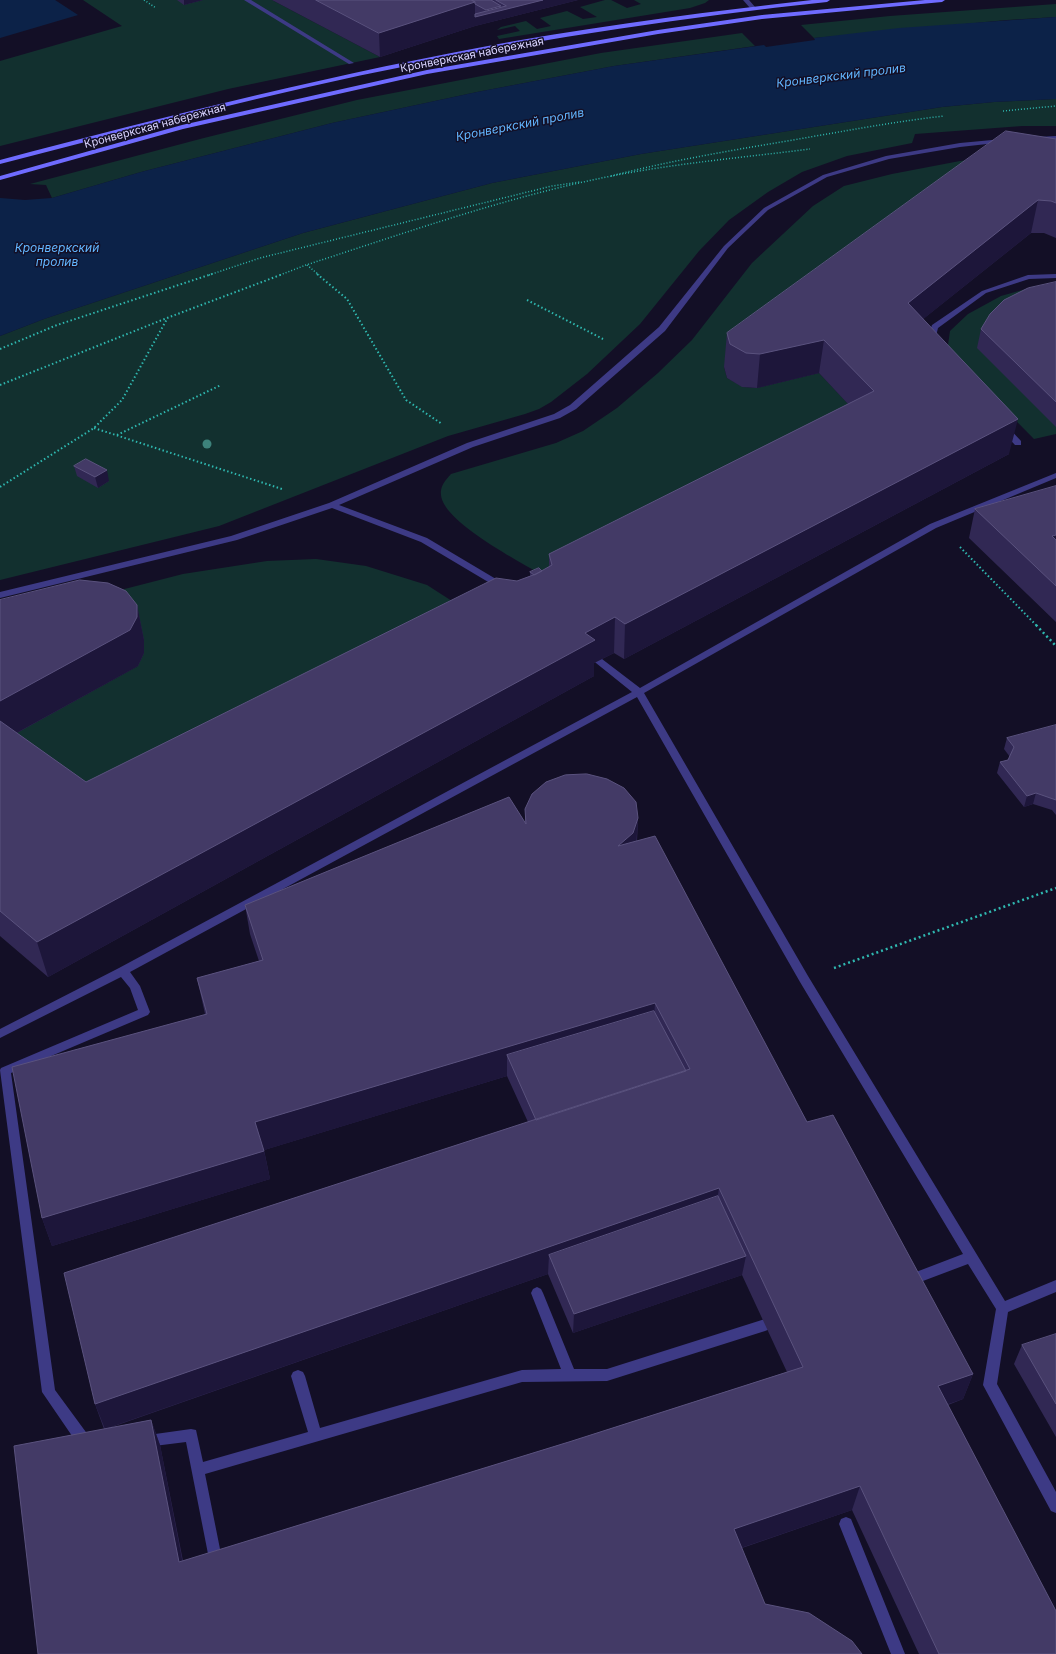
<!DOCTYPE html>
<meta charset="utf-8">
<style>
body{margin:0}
canvas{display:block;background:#130f26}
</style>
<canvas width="1056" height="1654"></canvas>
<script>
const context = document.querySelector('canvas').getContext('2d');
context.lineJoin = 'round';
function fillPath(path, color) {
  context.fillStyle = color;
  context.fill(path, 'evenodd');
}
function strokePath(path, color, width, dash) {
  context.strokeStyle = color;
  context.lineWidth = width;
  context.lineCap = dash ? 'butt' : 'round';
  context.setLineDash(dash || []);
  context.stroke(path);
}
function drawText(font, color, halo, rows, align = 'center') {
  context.font = font + ' Inter,sans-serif';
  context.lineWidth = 3;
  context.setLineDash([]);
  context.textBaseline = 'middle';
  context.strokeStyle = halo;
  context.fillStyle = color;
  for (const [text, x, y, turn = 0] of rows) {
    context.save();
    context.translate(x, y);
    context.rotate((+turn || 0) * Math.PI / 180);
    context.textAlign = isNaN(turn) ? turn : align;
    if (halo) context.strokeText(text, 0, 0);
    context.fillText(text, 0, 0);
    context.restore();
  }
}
fillPath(new Path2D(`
 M83,0H272L380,57L228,89L0,146V61L122,26Z
 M605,0H611L627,8L641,4L634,0H709L705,3L690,8L499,39L497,36L520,31L515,26L497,30L501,27L526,21L537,29L551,26L540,18L567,11L583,19L597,17L580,7Z
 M1056,4V17L1007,20L814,38L801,25L890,16Z
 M742,33L755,46L614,66L477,92L332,123L141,172L52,198L46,185L30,184L204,138L357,100L601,53Z
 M1056,99V126H1022L915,134L912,143L847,156L802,172L768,192L729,220L699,251L640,324L587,374L551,402L539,409L525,414L448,436L219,526L0,580V336L44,319L303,233L492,183L641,154L942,107L994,102Z
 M1011,155L724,367L727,378L743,387L757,388L819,373L868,425L559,584C535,570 443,524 441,495C440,486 445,481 451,474L556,443L583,431L617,408L658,373L692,340L752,263L813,206L844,186L892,174L960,161Z
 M1033,287L1056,426V434L1034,439L954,358L948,345L950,331L968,314L1001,296Z
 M316,559L366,566L427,585L483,621L95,818L0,742L138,666L0,621L183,574L267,561Z`), '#12302f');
fillPath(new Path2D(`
 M0,0H55L78,15L0,38Z
 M1056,17V99L994,102L942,107L641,154L492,183L303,233L44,319L0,336V198L25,200L52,198L141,172L332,123L477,92L614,66L764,45L766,47L815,40L814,38L899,28Z`), '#0c2248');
strokePath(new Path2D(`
 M144,0L156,8
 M1003,111L1056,106
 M611,176C669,161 728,151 787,141C840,132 891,122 944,116
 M307,265L319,275
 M209,275L260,258L552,186L580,182
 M280,275L306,265C402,234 498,200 597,179C667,164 739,158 810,149`), '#2fb8b0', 1.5, [1, 2]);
strokePath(new Path2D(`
 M317,274L347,299L406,400L442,424
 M527,300L603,339
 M0,349L57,325L212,274
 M0,385L167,318L283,274
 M94,428L282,489
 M117,435L221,385
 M0,487L94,428L122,400L167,319
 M960,547L1037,626`), '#2fb8b0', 2, [1.5, 2.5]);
strokePath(new Path2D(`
 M1036,625L1056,646
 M834,968L1056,888`), '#2fb8b0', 2.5, [2, 3]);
fillPath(new Path2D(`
 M244,0H251L354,63L349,64Z
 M743,0H749L755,7L750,8Z
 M1056,136V140L1039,141L1036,139L1039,137Z
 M1003,139L1005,140V142L960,147L889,159L827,177L768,210L728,248L665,331L576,409L560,418L473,447L339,505L427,538L506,585L507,587L506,589H500L421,542L332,508L237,540L0,598V592L231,536L329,503L467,443L554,414L570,405L659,327L724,246L764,208L823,175L886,156L960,143Z
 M1056,274V278L1029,279L986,293L938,328L935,340L936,344L932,346L928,344L927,340L932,325L982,291L1028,275Z
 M1001,426H1007L1021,441V445H1015L1001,430Z
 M1056,473V478L936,528L644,693L808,976L1005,1301L1056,1280V1292L1008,1312L997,1384L1056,1492V1513L1051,1511L983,1385L996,1309L968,1264L907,1287L903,1285L901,1281L903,1277L963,1254L800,982L637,697L130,972L140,986L150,1012L148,1015L11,1073L55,1390L91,1439L93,1444L91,1449L86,1450L81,1449L42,1392L0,1070L1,1068L138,1010L130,988L121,977L0,1038V1029L119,968L632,692L596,663L594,661L596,659H602L640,688L930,524Z
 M537,1287L541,1289L543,1293L574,1369H607L765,1319L770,1321L771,1325L770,1329L765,1331L607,1381L522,1382L205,1474L222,1559L220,1564L215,1566L210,1564L186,1442L146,1447L141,1446L139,1441L141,1436L191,1429L196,1430L203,1462L308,1432L291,1376L293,1372L298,1370L303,1372L305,1376L320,1428L522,1370L561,1369L531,1293L533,1289Z
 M846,1517L851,1519L905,1654H891L839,1524L841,1519Z`), '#3d3a85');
fillPath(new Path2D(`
 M812,0H830L827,2C688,17 550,37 412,65C273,92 137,129 0,164V160C170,115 342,72 515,41C614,24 713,11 812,0Z
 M925,0H945L942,2L762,19L658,34L427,74L183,129L0,180V176L182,125L427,70L658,30L762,15Z`), '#6f6bff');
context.fillStyle = '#3d827b';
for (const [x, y] of [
 [207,444]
]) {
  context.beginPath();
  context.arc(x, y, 4.5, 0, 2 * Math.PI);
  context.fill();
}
fillPath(new Path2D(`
 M177,0H203L184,5Z
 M272,0H578L475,26L380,57Z
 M1056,139V238L1044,233H1031L923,319L1009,454L624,659L614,653L594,663V676L48,977L0,936V600L137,605L144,640V653L138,666L17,733L86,782L517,581L530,576V572L542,571L549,567V554L848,404L819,373L757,388L742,387L727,378L724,367L727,333Z
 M1056,282V427L977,348L981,329Z
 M74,466L109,481L98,488L77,476Z
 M1056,486V622L969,538L975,509Z
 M1056,725V815L1052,810L1033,804L1024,807L997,773L1000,762L1008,760L1010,757L1004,749L1007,738Z
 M525,809L638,818L637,841L807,1122L973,1374L963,1399L948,1405L1056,1654H919L852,1510L742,1548L38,1654L104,1429L95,1404L528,1122L507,1076L264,1150L270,1179L52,1246L42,1218L205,1014L197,978L259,961L250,934L245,905L525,822ZM548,1274L573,1333L742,1275L787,1372L572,1441L183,1561L160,1445L151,1420L109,1428Z
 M1056,1334V1437L1014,1364L1022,1345Z`), '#312854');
fillPath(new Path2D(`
 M184,0H203L184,5Z
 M543,0H578L475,26V17L486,14V10L501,6V10Z
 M475,2V26L380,57L379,33Z
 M1038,200L1031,233L902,336L908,303Z
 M824,340L819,373L757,388L760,354Z
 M1018,419L1009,454L624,659L625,624Z
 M107,470L109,481L98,488L95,477Z
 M1056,535V562L1052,536Z
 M137,605L144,640V653L138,666L0,742V701Z
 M615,617L614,653L594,663V676L48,977L37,942L585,633Z
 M1036,793L1033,804L1024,807L1027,796Z
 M638,818L636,847L618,846Z
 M655,1003L653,1031L507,1055V1076L261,1151L255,1122Z
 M264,1151L270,1179L52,1246L42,1218Z
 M719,1188L715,1215L549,1255L548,1274L105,1429L95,1404Z
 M746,1256L742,1275L573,1333L574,1314Z
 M973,1374L963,1399L928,1411L938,1386Z
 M151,1420L160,1445L187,1585L179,1562Z
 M860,1486L852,1510L729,1552L734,1529Z`), '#1d163a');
const building = new Path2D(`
 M316,0H471L475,2L379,33Z
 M472,0H491L501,6L486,10L475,4V2Z
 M496,0H543L475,17V14L506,6Z
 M1006,131L1056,139V203L1051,201L1038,200L908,303L1018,419L625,624L615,617L585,633L595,640L37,942L0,911V721L86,782L496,578L517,581L536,574L552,565L549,554L874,391L824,340L760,354L746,353L730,344L727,333Z
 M1056,282V402L981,329L990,314L1004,300L1028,288Z
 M86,459L107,470L95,477L74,466Z
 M1056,486V535L1052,536L1056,540V586L975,509Z
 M539,568L542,571L534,575L530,572Z
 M80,580L108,583L126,591L137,605V617L130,630L0,701V600Z
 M1056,725V800L1036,793L1027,796L1000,762L1008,760L1014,747L1007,738Z
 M587,774L607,779L624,788L636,802L638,818L633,833L618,846L655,836L807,1122L833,1115L973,1374L938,1386L1056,1611V1654H939L860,1486L734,1529L765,1604L809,1613L852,1641L862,1654H38L14,1446L151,1420L179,1562L572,1441L803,1367L719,1188L95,1404L64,1273L690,1069L655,1003L255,1122L264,1151L42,1218L12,1067L207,1014L197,978L263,960L245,905L509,797L526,824L525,809L532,794L546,782L565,775Z
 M654,1011L686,1071L536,1120L507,1055Z
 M718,1196L746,1256L574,1314L549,1255Z
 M1056,1334V1404L1022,1345Z`);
fillPath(building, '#433a66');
strokePath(building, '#5a527e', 1);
drawText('11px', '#d9d4ff', '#130f26', [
 ["Кронверкская набережная",472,55,-11],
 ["Кронверкская набережная",155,126,-15]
]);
drawText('italic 12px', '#62b6ff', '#130f26', [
 ["Кронверкский пролив",841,76,-7],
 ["Кронверкский пролив",520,125,-11],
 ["Кронверкский",57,248],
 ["пролив",57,262]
]);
</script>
